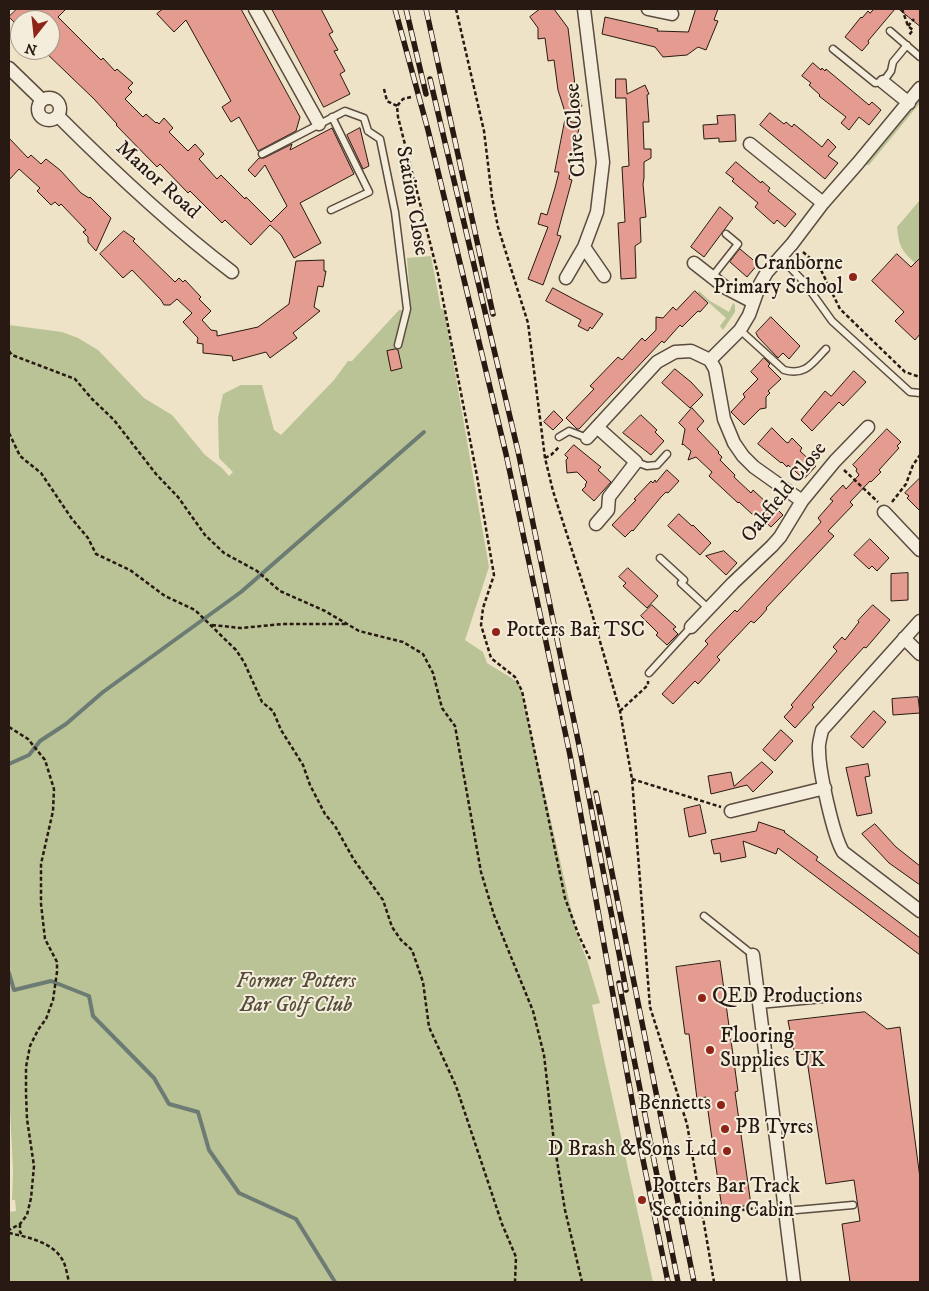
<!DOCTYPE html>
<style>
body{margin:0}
#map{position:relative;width:929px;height:1291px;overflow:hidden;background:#efe3c7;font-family:"IM FELL DW Pica",serif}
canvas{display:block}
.frame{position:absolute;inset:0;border:10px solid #281912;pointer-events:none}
.north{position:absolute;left:10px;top:10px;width:50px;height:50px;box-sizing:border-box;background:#f5eddb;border:1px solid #a3988b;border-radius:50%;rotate:196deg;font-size:14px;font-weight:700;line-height:20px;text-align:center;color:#281912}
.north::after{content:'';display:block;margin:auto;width:18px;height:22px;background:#8f2418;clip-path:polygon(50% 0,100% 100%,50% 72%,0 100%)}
</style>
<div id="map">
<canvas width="929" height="1291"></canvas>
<div class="frame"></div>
<div class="north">N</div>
</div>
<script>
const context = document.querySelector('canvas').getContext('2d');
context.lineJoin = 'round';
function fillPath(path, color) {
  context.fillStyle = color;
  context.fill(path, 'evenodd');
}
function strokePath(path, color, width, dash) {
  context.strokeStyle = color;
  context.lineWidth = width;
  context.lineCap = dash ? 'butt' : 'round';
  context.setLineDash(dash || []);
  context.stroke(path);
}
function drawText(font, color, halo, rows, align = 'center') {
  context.font = font + ' "IM FELL DW Pica",serif';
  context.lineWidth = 4;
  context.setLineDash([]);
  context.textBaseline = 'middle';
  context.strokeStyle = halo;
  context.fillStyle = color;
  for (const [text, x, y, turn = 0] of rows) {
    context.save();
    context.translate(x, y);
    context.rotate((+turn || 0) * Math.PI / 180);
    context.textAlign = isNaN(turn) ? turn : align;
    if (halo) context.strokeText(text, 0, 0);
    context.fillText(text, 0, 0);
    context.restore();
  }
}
fillPath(new Path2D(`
 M920,98V103L869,165H867L865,164Z
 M920,200V258L915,263C901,250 899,246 897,227Z
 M431,256L441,309H444L489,567L465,640L483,652L487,663L513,679L520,685L577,935L587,960L600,1003L592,1005L653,1282H9V1212L16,1211L15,1200H12L13,1171L9,1087V325L62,332L78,338L98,350L144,398L172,415L205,455L222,468L229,476L233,472L219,458L218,418L223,394L241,385H262L274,430L281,435L334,380L348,361H352L399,310H411L407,258Z
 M699,291L710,301L729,312L733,303L735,305V312L723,330L720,326L726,318L698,293Z`), '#bac395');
strokePath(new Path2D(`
 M9,764L29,755L40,741L66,724L103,692L241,592L424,432
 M9,973L14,990L51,981L89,996L93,1016L154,1078L169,1104L198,1112L209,1150L239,1193L296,1219L335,1282`), '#6c7c74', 4);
const building = new Path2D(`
 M17,9H66L58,17L101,60L103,58L115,71L117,69L133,83L128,88L132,92L125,99L143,117L146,114L156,123L157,122L159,124L164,118L173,128L169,132L188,151L195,144L204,154L199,159L217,179L221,175L245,199L246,197L271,222L287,206L265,165L255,177L248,170L259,158H264L292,144L290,150L332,128L354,174L300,203L321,243L294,258L281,235L270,225L251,245L225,220L222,223L190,191L188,193L160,164L157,167L116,125L117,124L94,99L43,50H50V20H20L16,24L9,17Z
 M163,9H241L300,117L296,131L258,151L239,117L231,122L222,107L231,101L186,20L174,32L157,14Z
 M272,9H321L333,32L329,34L338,50L334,51L345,71L340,74L350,94L324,107Z
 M540,9H554L568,28L575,85L582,106L565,112L558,90L554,60L548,61L545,38L538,39V28L530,17Z
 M696,9H718L714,20L718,21L706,50L698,47L687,55L663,57L655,47L602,34L605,17L658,29L657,31L688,32Z
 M874,9H895L868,41L869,43L862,51L845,37L861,17L862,18L868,11L870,13Z
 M899,9H920V26Z
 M813,63L821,70L822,68L825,71L826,69L869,105L872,102L881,110L869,125L859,117L849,130L841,123L846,117L819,96L820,95L809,85L811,83L802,76Z
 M616,79H626L627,94L645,85L649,94L647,95L649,122H643L644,149H651V158L644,162V178L643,184L646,217L640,218L641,242L635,246L636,278L621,279L618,223L625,222L622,167L629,166L626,98H616Z
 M770,113L784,124L786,122L792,127L794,124L822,147L828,139L836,147L828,156L838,163L825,179L760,125Z
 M735,115L736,141L719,142V138L704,139L703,125L718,124L717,116Z
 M565,121L580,123L569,179L572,180L557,235L561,236L543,285L528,279L548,227L538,224L541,213L547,215L555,188L559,172H555Z
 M360,128L369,166L363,169L347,135Z
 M9,138L28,158L31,155L41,164L46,159L60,170L81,193L89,198L90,197L111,218L96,251L88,242V237L83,232L86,230L61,204L59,206L55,202L51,205L37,191L40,188L19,169L9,180Z
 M736,162L761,183L762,181L770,188L768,191L796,214L785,227L777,220L774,224L755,207L758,203L732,181L734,179L726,173Z
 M720,207L733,218L704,257L691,247Z
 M124,231L135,239L133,241L175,282L179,278L183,282L185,280L201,297L199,299L211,311L202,320L211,330L217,331V336L258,327L289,304L296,261L324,260V271H326L323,287L318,286L314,307L320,311L293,333L297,338L270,358L266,352L233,361L232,356L203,353V344L197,343L198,338L183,322L192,313L177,299L170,305H164L161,300L132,270L123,278L100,254Z
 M740,249L758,264L747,277L730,262Z
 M897,254L911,267L920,258V334L915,340L895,321L904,312L872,281Z
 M553,288L583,304L603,314L592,329L590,327L588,331L578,326L581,320L546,301Z
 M695,291L708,303L700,312L698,311L682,327L680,325L664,343L662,341L579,429H577L566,418L594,389L590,386L618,357L622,360L642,338L645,341L656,330V317L663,318L673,307L676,310Z
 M771,317L800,346L789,359L783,353L778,358L758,337L756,333Z
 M396,349L398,350L402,368L391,371L387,351Z
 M764,358L770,364L768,366L781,379L768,391L770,393L766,397V408L760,409L744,425L731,412L745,397L743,394L758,379L751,372Z
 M675,369L691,382L703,395L690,408L662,383Z
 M854,371L866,382L843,406L839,402L812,431L801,420L825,391L831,396Z
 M692,408L704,421L697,429L719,452L718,453L722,457L720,460L735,475L734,477L751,493L753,490L767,503L769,501L783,515L771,527L755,513L753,515L739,502L738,503L709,476L712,472L696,457L688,460L691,451L683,444L682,445L685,429L679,423Z
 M554,411L563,420L553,430L544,422Z
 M641,415L657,430L655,432L664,441L651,455L623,433Z
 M772,428L786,442L788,443L792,438L802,448L800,451L816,466L804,479L788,465L787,467L782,462L781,463L758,444Z
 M887,429L901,442L897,446L899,448L879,470L881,472L871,482L870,481L850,502L853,505L828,531L834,536L766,608L767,609L761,616L754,623L751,621L717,657L720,660L698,684L695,681L673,704L662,694L708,644L705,641L721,624L735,610L737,612L812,532L821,522L818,518L833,501L830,499L843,485L846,489L859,475L856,471L857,469L853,465Z
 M574,445L601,467L598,470L611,482L594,501L582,490L586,486L585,485L587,482L577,472L567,473L566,460L568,458L565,455Z
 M667,470L679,481L668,493L666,492L661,497L633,531L632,530L625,537L612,525L636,500L634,499L651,481L653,483L655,480L656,482Z
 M920,478V511L907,498L909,496L905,493Z
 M679,514L692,526L693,525L711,543L700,555L668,526Z
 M870,539L889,558L877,571L872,566L869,569L854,555Z
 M724,551L737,563L726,575L706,556Z
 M628,568L658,596L647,608L623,586L626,583L619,577Z
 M908,573V600L891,601V574Z
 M652,605L676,627L673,629L678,634L667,645L656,635L658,633L641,616Z
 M873,605L890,620L866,648L864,647L835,679L812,705L814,707L795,728L784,717L793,707L791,705L837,651L833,647L842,637L845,640L859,622L858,621Z
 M918,697L920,713L893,715L892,699Z
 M874,711L886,722L863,748L851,737Z
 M781,730L793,741L775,761L763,750Z
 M762,762L773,772L753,792L747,785L711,794L708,776L731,772L734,786Z
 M868,764L870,776L865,777L872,813L857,816L846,768Z
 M700,805L706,833L689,837L684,809Z
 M759,822L785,831L784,832L818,857L816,860L920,938V955L778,848L776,854L743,841L746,857L721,862L720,853L714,854L711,840L756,831Z
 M875,824L896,847L920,866V885L889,863L862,834Z
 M720,961L738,1091L735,1092L751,1205L722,1209L706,1097L697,1099L689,1034H685L676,967Z
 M865,1012L887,1029L900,1027L920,1178V1282H850L842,1224L860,1221L854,1180L826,1184L806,1054L795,1055L788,1021Z`);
fillPath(building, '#e49b90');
strokePath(building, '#281912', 1);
const lane = new Path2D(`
 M890,31L920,57
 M833,49L875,83L883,82L891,71L893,62L907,45
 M262,154L345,111L364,118L368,131L380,139L395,212L407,309L398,345
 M331,210L369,192L332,117
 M780,257L804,282L832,321L910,392L920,393
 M712,277L738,244L726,234
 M740,330L784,370C806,376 812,363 826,349
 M559,437L569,431L587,438
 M636,462L647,466L657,465L667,454
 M660,558L684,580L681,583L708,608
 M649,673L691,627
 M704,916L753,955
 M759,1005L834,998
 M785,1211L853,1205`);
const street = new Path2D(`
 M255,9L319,124
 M584,9L603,162L597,212L584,247L604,276
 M648,9L672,14
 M9,68L42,100
 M883,82L909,103
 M38 109a11 11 0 1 1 22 0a11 11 0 1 1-22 0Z
 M58,116C113,171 170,225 232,272
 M750,144L823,203
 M694,263L726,288L753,302
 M566,278L584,247
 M710,360L740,330L749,315L760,284L767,272L792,244L823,203L858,163L920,88
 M587,438L657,362L675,352L691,351L710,360L715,369L724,419L734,443L743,456L754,467L802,501
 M884,512L920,550
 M596,524L608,510L609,497L636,462L597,427
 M920,621L822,730C821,736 818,744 819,750C819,771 833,835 843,852L920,911
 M691,627L733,583L772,546L780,537L802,501L835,461L868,427
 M904,638L920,654
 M731,811L825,788
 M753,955L794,1282`);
strokePath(lane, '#5a4c3f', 9);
strokePath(street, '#5a4c3f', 15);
strokePath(new Path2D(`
 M456,9L484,131L492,197L498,227L528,323L545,458L553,491L589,603L620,711L632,779L650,1007L687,1124L714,1282
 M902,9L908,26L913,30L909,35
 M908,26L914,19
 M384,89L387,101L397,106
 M411,97L403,99L397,106L398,117L438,274L477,476L494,575L483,608L481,625L491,658L515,677L522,691L565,898L579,936L590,959
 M803,252L819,266L840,309L905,372L920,377
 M9,351L12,355L75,379L92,399L114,420L156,474L178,497L205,535L224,553L257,571L280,591L325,611L359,631L403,642L423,654L433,673L442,708L455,726L481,872L494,915L533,1011L544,1055L554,1142L565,1210L582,1282
 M9,433L20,456L41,473L72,519L88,538L96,554L130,570L165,596L195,610L236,650L244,662L262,702L273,711L281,730L303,765L310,785L325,814L335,826L354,860L383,900L392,927L401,940L412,950L423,982L429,1027L456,1086L502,1224L516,1257L515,1282
 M545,458L551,455L559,447
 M844,470L878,502
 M892,502L906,484L913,465L920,455
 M212,625L241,628L282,624H346
 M620,711L648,685V681
 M9,727L28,739L45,760L54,789L53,811L41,864V904L45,939L57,962V972L53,1000L46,1019L38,1030L30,1046L26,1067V1094L27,1119L34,1166L31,1198L27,1215L20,1224L9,1230
 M632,779L721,807
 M710,1214L773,1206
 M20,1224V1232L23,1236
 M9,1233C27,1237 52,1242 62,1259C66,1265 67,1275 69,1282`), '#281912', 2.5, [4, 2.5]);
strokePath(lane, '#f5eddb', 6);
strokePath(street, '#f5eddb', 12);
const rail = new Path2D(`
 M395,9L428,130L506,454L570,755L640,1145L668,1282
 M406,9L426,94
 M426,9L493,314
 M430,79L518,451L580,750L626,990
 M596,793L694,1282
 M619,983L678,1282`);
strokePath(rail, '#281912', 5.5);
strokePath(rail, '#f5eddb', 4, [11]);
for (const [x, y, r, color] of [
 [853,277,5,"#8f2418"],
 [496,632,5,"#8f2418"],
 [702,998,5,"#8f2418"],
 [710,1050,5,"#8f2418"],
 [721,1105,5,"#8f2418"],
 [725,1129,5,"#8f2418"],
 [727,1151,5,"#8f2418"],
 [642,1200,5,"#8f2418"]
]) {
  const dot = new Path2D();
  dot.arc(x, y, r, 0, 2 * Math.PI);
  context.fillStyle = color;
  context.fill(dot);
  strokePath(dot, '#f5eddb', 2);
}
drawText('21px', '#281912', '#f5eddb', [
 ["Clive Close",577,130,-94],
 ["Manor Road",157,181,42],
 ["Station Close",411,201,80],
 ["Oakfield Close",785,493,-51]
]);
drawText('21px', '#281912', '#f5eddb', [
 ["Cranborne",843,265,"right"],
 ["Primary School",843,289,"right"],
 ["Potters Bar TSC",506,632],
 ["QED Productions",712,998],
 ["Flooring",720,1038],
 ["Supplies UK",720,1062],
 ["Bennetts",711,1105,"right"],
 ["PB Tyres",735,1129],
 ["D Brash & Sons Ltd",717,1151,"right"],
 ["Potters Bar Track",652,1188],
 ["Sectioning Cabin",652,1212]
], 'left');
drawText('italic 21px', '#544c39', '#f5eddb', [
 ["Former Potters",296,983],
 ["Bar Golf Club",296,1007]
]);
</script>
